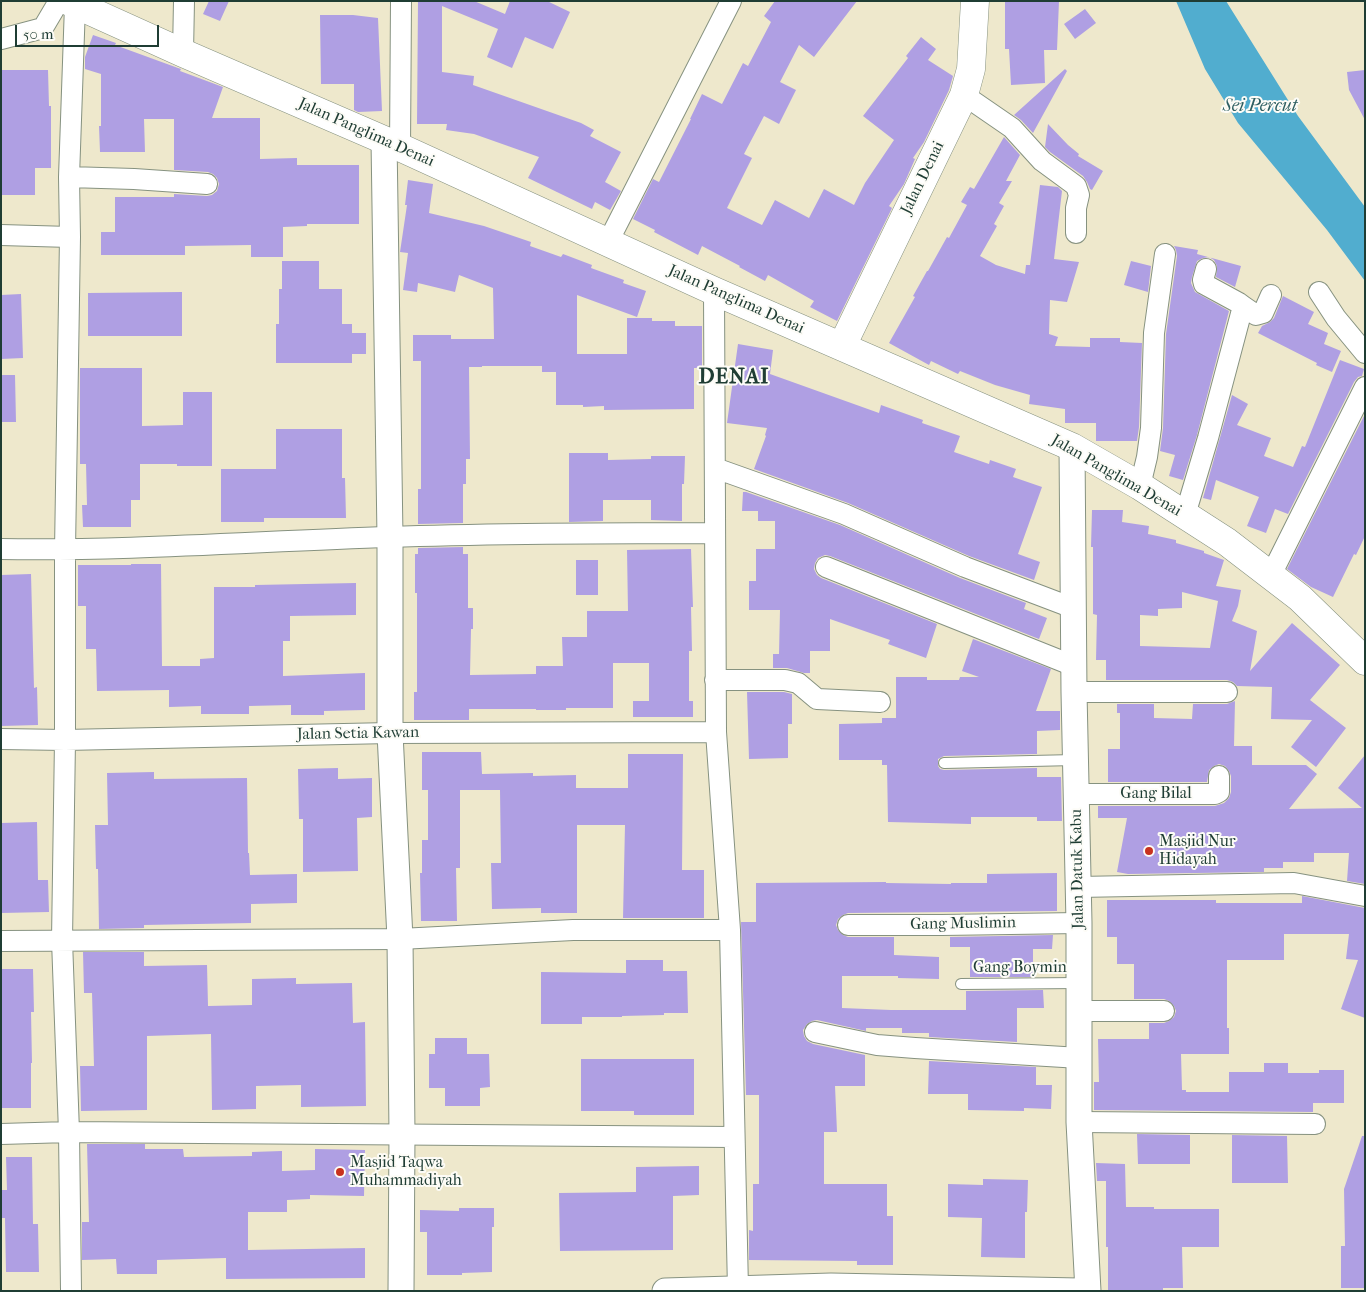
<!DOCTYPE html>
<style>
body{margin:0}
#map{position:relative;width:1366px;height:1292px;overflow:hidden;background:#eee8cc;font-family:"IM FELL French Canon",serif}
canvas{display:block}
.frame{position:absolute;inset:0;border:2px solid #1f3d34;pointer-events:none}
.scale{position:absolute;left:15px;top:25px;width:144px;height:22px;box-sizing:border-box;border:2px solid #1f3d34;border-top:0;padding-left:6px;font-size:15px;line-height:18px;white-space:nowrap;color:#1f3d34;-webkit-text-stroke:4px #fdfcf7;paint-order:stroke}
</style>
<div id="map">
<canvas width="1366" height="1292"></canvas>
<div class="frame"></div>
<div class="scale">50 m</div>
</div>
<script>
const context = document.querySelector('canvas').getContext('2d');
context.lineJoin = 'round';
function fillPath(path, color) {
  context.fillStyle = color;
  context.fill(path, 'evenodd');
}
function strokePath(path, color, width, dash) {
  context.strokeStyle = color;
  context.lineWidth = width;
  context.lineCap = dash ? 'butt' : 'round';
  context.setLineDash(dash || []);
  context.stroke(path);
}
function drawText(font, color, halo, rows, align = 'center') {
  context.font = font + ' "IM FELL French Canon",serif';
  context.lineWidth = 4;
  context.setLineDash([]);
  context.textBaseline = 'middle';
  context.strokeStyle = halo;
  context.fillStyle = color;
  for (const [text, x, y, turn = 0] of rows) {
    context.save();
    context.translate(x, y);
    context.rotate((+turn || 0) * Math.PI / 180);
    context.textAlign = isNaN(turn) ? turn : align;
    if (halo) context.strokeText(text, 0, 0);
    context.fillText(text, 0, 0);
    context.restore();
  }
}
fillPath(new Path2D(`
 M1176,1H1226L1298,116L1365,207V281L1327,230L1238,123L1205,69Z`), '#51adcf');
fillPath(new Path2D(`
 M209,1H229L220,21L203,14Z
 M418,1H474L505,14L510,1H547L570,12L553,49L525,37L512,68L487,57L498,29L442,6V72L474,76L473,85L581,123L594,130L590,136L621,152L605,182L621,191L610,210L595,202L592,209L528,178L539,157L474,134L446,130L447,124H417Z
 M775,1H857L814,57L799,45L780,82L796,90L779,124L764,116L744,154L752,158L727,208L762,225L775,200L809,218L824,189L854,205L865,183L894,140L863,116L908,58L906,56L921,37L936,49L928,60L953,76L949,90L924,142L913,158L915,159L904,184L889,206L892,208L837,321L810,307L814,301L768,275L765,281L739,267L740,266L702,246L698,255L654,232L655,230L633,219L653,179L659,182L691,119H690L702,94L722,104L743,63L748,66L771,22L764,16Z
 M1005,1H1059L1057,50H1044L1045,83L1011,85L1009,49H1005Z
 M1085,9L1096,23L1075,39L1064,24Z
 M320,15H353L378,18L382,111L358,112L354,110V84H321Z
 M93,35L116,43L115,45L178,68L181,69L180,71L223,87L212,118H260V159L297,158V165H359V224H307V226L283,227V257H251V245L185,246V255H101V232H115V197H174V194L207,196L212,195L217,191L219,184L217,178L213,174L208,172L174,170V119H144L145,152H100L99,126H101V74L85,69V57Z
 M1065,69L1067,71L1033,133L1021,120L1014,115Z
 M1,70H48L49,106H51V168H35V195H1Z
 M1365,70V120L1349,90L1347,72Z
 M1048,124L1068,145L1079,154L1078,156L1103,171L1092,190L1090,189L1087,182L1083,176L1050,152L1045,147Z
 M1004,137L1020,155L1006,181H1012L999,203L1004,206L994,224L997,226L980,256L996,265L1025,274L1026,265H1030L1040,185L1058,187L1062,191L1054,259L1079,262L1067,302L1050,300L1049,334L1058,337L1055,346L1090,347V338H1120V342L1142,343L1139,427L1137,441H1096V423H1065V409L1029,404L1030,395L995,385L960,371L958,374L931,361L929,365L889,343L915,297L913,296L927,271H928L947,237L949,238L967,205L961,202L970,187L974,189Z
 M408,180L433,184L429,213L484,226L531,242L530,246L561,257L563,254L592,265L591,268L624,280L623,283L646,291L637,317L577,295V354H627V318H652V321H675V326H702V368H694V409L604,410V406L583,407V405H556V372H542V366H482V367H469L470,459H466V484H463V523L418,524V489H421V361H413V335H451V339H494L493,288L459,275L455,292L418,283L417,292L403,290L408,253L400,252L407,205H405Z
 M1174,246L1198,250L1197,254L1241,266L1235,287L1216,277L1217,266L1214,260L1209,257L1203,258L1197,261L1192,277L1191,283L1195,292L1229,311L1197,435L1183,480L1169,476L1175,455L1160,451L1163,428L1166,334L1177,256L1176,250Z
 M282,261H319V289H342V324H352V333H366V354H352V363H276V324H279V289H282Z
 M1131,261L1151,266L1148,292L1124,285Z
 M182,292V336H88V293Z
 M21,294L23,358L1,359V295Z
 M1283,296L1314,312L1308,324L1328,333L1324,344L1341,351L1332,372L1316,365L1317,363L1258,333L1262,326L1270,322L1274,318Z
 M738,344L773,350L770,374L879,413L881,405L923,420L922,423L960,436L954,452L989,464L990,460L1016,469L1013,477L1042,487L1018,554L1040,562L1034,580L969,556L848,503L754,469L766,436L765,435L767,428L727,423Z
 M1340,360L1364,369L1362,376L1358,377L1354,382L1288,514L1275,509L1266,533L1247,526L1259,497L1216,480L1211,500L1203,498L1232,395L1248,404L1237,425L1271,438L1264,456L1293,467L1302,446L1305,447Z
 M80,368H142V426L183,425V392H212V466H177V464H140V500H131V527H83L82,505H87L86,464H80Z
 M1,375H15L16,422H1Z
 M1365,414V536L1356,555L1354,554L1333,597L1311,587L1287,569Z
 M276,429H342V478H345L346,518H264V522H221V469H276Z
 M569,453H608V460L651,459V456H685L684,484H682V521L651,520V500H603V521L569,522Z
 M743,492H746L840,525L960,578L1026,603L1024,609L1047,618L1039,639L830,556L825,555L818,558L815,563L814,569L817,575L821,578L937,624L926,658L888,644L890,640L830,619V651H810V673H804L787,668H773V654H779L780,610H749V581H756V549H775V521H758V511H742Z
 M1092,510H1123L1122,522L1149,526L1148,534L1176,540V543L1204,551V553L1224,560L1216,586L1241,590L1238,606L1232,621L1257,631L1250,671L1292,623L1340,665L1310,700L1346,728L1316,767L1291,747L1312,720L1271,719L1272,687L1237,686L1233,682L1227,680H1106V660H1096L1097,615L1093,614V547H1091ZM1182,592L1218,601L1210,648L1140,646V615L1158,616V609L1182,608Z
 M463,547V554H468V608H473V629H471L470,675L536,674V666H563L562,637H587V611H628L627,550L691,549L693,607H691L692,651H689V701H693V717H633V701H649V663H613V708H566V710H536V709H469V720H414V692H417V593H415V554H418V548Z
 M576,560H598V595H576Z
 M131,564H161L162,666H200V659L214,658V587H255V585L356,583V615L290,616V641H283V676L365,673V710L324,711V715H291V705L249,706V714H201V706L169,707V690L97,691L96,649H86V606H78V565H131Z
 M31,574L34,688L37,687L38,725L1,726V575Z
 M973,639L1051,669L1036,711H1060V730L1037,731V754L944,756L938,759V766L940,769L944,770L1037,768V777H1061L1062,821H1037V817H971V824L888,822L887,765H882V760H839V724L882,723V718H896V677H927V680H959L960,677H979L962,671Z
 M747,692H784L792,694V724H788V758L749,759Z
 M1235,701L1234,746H1252V765H1306L1317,774L1289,809L1362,808L1338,788L1365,755V884L1347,881L1349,853H1314V862H1283V868H1264V872L1128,874L1117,872L1127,818H1098V806H1215L1224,803L1229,798L1231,792V776L1229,771L1225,766L1219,764L1214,766L1209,770L1207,782H1108V749H1120V713H1117V704H1154V718L1192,719L1193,704H1227Z
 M422,752H481L482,774L533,773V776L576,775V788H628V754H683L682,870H704V918H623L625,825H577V913H541V908L492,909L491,863H501L500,790H460V868H456L457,921H421L420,873H422V840H428V790H422Z
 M338,768V779L372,778V817L357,818L358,871L303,872V819H299L298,769Z
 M154,772V779L247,778L248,853H249L250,875L297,874V903L251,904V923L144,925V928L99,929L98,869H96L95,825H108L107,773Z
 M37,822L38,880H48L49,912L1,913V823Z
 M1057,873V911L848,913L843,915L838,919L836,925L838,930L843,935L848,937H894V955L939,957V979L898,978V976H842V1008L891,1010H966V991L1043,990L1044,1008H1017V1042L929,1037V1033H902V1028H866V1031L817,1020L812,1021L807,1024L803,1030L804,1036L807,1041L813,1044L865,1055V1086H835L837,1132H824V1184H887V1216H893V1265H857V1261L749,1260V1230L753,1231V1184H759V1095H746L741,922H756V883L886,882V883L951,884V883H987V874Z
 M1302,896L1365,908V1018L1341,1009L1358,960L1346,959L1349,934H1284V960H1227V1028H1229V1054H1181L1182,1090H1186V1092H1229V1072H1264V1063H1288V1073H1319V1070H1344V1103H1313V1112L1094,1110V1082H1099L1098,1039H1149V1023H1164L1169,1021L1174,1017L1176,1011L1174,1006L1169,1001L1164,999H1134V964H1117V937H1107V900H1216V903H1302Z
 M1053,935L1052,949H1033V977H970V947H950V937Z
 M83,952H144V966L207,965L208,1006L252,1005V979L296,978V984L352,983L353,1023L365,1022L366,1106L301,1107V1085L256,1086V1109L212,1110L211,1034L147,1036V1110L81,1111L80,1066H94L92,993H84Z
 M626,960H663V971H687L688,1013H664V1015L622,1016V1017H582V1024H541V972L626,973Z
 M1,969H33L34,1012H31L32,1063H31V1108H1Z
 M435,1038H467V1054H489L490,1087L480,1088V1106H445V1088H429V1054H435Z
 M581,1059H694V1115H634V1111H581Z
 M929,1061L1036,1067V1085H1052L1051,1109L1024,1108V1111L968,1110V1094H928Z
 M1137,1134L1190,1135V1164H1138Z
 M1232,1135L1287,1136L1288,1183H1232Z
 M1362,1136H1365L1364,1288H1341V1246H1345L1344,1189Z
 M87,1144H145V1149H183L184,1157L252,1156V1152L282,1151V1171L315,1170V1149L365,1150L364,1196L310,1195V1199L287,1200V1212H248V1250L365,1248V1278L226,1279V1258L157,1260V1274H117L116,1259L82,1260V1222H89Z
 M6,1157H32L33,1224H38L39,1272H6L5,1218H1V1190H7Z
 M1096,1163L1125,1164L1126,1207H1154V1209H1219V1247H1182L1183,1288H1163V1290H1108V1247H1106V1181H1097Z
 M699,1166V1195L673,1196V1250L560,1251L559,1193L636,1192V1167Z
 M983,1179L1028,1180L1027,1212H1025V1258L981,1257L982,1218L948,1217V1184L983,1185Z
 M459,1208H494V1227H492V1272L462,1273V1275H427V1232H420V1210L459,1211Z`), '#af9fe3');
const service = new Path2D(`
 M944,763L1075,760
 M961,984L1079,983`);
const minor = new Path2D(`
 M1,39L43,28L59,1
 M183,53L184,1
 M964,95L1012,128L1042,161L1076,186L1079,195L1076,208V233
 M400,148L401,1
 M69,177L134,179L207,184
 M1,235L70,237
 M608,242L731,1
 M1206,269L1203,280L1204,284L1239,303L1243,306
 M714,291L716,732L730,930L738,1289
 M1319,292L1336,318L1365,353
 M715,468L844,514L965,567L1073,608
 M1140,486L1147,457L1151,428L1154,333L1165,254
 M1185,515L1208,438L1243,306L1256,315L1263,313L1271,295
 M1,549C131,551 261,541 390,537C499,533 607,533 715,533
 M826,567L1074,666
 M1271,575L1365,387
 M715,680H785L798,683L817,699L880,702
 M1074,692H1227
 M1,739L65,740L390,733L716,732
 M1077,794H1215L1219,792V776
 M1078,887L1294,883L1365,896
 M848,925H942L1079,923
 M1,941L400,939L573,930H730
 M1079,1011H1164
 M815,1032L877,1045L915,1048L1080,1058
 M1079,1122L1315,1124
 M1,1134L69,1132L734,1137
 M71,1291L69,1132L62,940L65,740V550L70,237L69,177L75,5`);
const tertiary = new Path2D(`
 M384,140L390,537V733L400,939L402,1134L401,1291
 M1072,447L1074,692L1079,923V1122L1088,1291
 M665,1291L831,1286L1079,1291`);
const primary = new Path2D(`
 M68,1L183,53L384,140L714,291L1072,447L1140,486L1227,542L1300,598L1365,661
 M842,346L964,95L971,69L975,1`);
strokePath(service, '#869280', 12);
strokePath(minor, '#869280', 22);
strokePath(tertiary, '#869280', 27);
strokePath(primary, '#869280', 29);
strokePath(service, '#fff', 10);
strokePath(minor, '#fff', 20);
strokePath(tertiary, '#fff', 25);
strokePath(primary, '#fff', 28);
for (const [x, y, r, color] of [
 [1149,851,5,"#c8321e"],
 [340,1172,5,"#c8321e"]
]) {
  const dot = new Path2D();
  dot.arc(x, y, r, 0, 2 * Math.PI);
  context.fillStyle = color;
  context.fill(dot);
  strokePath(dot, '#fdfcf7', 2);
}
drawText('16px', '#1f3d34', '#fdfcf7', [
 ["Jalan Panglima Denai",366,133,24],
 ["Jalan Denai",923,178,-64],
 ["Jalan Panglima Denai",736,300,24],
 ["Jalan Panglima Denai",1116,476,30],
 ["Jalan Setia Kawan",358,734,-1],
 ["Gang Bilal",1156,794],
 ["Jalan Datuk Kabu",1078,869,-91],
 ["Gang Muslimin",963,924,-1],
 ["Gang Boymin",1020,968]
]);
drawText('16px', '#1f3d34', '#fdfcf7', [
 ["Masjid Nur",1159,842],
 ["Hidayah",1159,860],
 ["Masjid Taqwa",350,1163],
 ["Muhammadiyah",350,1181]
], 'left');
drawText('italic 18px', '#2e5f62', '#fdfcf7', [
 ["Sei Percut",1260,107]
]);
context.letterSpacing = '1px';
drawText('bold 21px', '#1f3d34', '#fdfcf7', [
 ["DENAI",734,378]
]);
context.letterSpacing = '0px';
</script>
